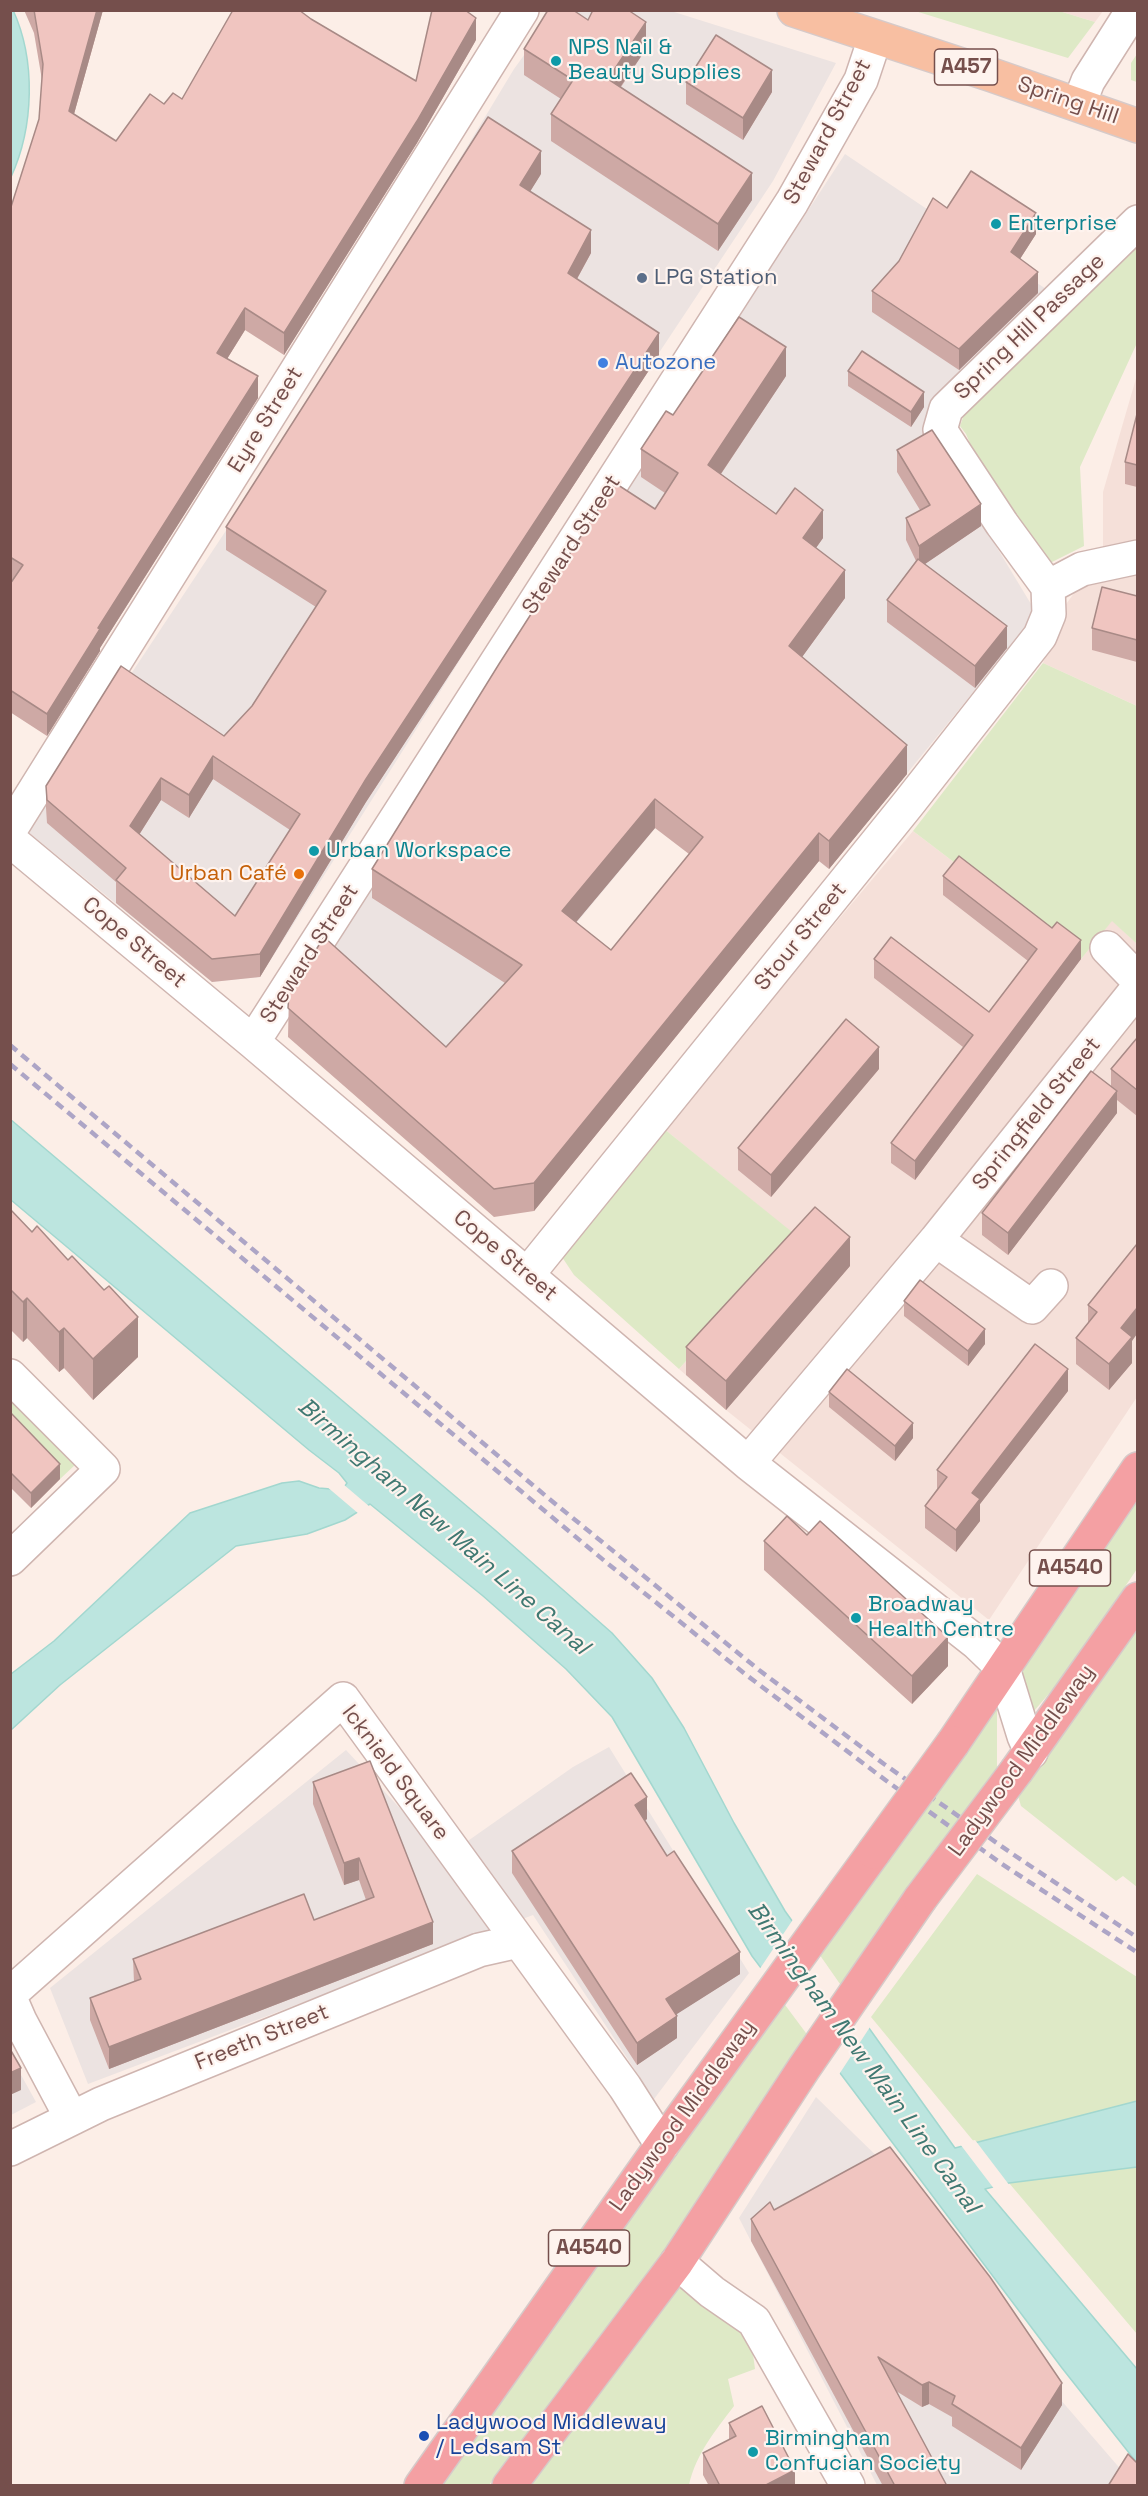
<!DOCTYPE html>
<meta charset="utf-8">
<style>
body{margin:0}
#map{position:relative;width:1148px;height:2496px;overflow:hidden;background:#fceee7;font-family:"Space Grotesk",sans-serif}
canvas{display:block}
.frame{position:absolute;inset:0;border:12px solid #754f4c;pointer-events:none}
</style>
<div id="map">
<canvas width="1148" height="2496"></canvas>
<div class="frame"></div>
</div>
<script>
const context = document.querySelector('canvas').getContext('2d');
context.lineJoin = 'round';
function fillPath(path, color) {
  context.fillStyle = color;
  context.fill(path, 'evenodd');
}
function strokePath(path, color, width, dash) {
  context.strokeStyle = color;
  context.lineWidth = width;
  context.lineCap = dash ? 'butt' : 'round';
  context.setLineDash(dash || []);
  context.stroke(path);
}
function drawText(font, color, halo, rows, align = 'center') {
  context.font = font + ' "Space Grotesk",sans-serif';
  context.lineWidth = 4.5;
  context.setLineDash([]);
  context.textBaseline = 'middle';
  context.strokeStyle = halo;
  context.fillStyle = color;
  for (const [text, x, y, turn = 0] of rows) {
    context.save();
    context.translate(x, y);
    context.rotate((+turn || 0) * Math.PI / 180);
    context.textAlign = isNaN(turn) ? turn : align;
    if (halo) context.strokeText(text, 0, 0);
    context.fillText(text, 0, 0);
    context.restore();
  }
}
fillPath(new Path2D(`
 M1059,11H1103L1095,22Z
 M1137,375V706L1043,663L1064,607L1103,553V492Z
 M913,831L1081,959L1112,920L1137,944V1397L989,1620L726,1410L679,1369L797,1237L663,1128Z`), '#f5e0d9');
fillPath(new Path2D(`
 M556,11H671L836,63L773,181L554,511L260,977L212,982L27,831L331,372L514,69Z
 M845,154L1046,289L929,435L1037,614L829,869L703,771L519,992L446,1076L323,965L592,540Z
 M609,1747L749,1973L654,2099L533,1915L88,2084L50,1988L346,1750L445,1857L573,1767Z
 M10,2055L36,2102L11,2115H10Z
 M816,2097L890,2169L1047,2384L1117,2465L1137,2485H877L739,2218Z`), '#ece3e1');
fillPath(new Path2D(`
 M915,11H1059L1095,22L1068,58Z
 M1137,54V82L1131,80V63Z
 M1137,248V343L1080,467L1084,546L1044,566L993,498L966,434L960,426L965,412Z
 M1043,663L1137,706V944L1112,921L1081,959L913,831Z
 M663,1128L797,1236L679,1369L574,1275L562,1257Z
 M10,1398L75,1465L60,1479L11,1427Z
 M1137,1498V1569L1065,1675L1028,1718L1022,1665Z
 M1137,1624V1887L1123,1876L1116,1881L1021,1806L1016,1789Z
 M997,1703V1769L790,2061L700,2200L622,2309L489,2485L433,2486Z
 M977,1874L1137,1977V2101L975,2143L871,2017Z
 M1137,2167V2334L1009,2183Z
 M690,2284L751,2339L755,2369L728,2379L734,2406C715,2431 696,2454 689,2485L529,2486L668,2287Z`), '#dee9c6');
const water = new Path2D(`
 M13,10C36,60 34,127 11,177L10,11Z
 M10,1119L495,1530L612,1633L652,1678L684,1728L734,1823L785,1911L955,2148L1137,2101V2167L1009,2183L985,2189L1137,2369V2463L1062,2368L752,1956L612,1717L566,1669L483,1596L370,1504L345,1520L307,1534L236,1546L60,1685L11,1730V1674L54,1641L190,1513L282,1483L299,1481L319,1488L342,1490L347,1483L339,1473L309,1450L11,1200Z`);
fillPath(water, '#bce5df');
strokePath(water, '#a2d7cf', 1.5);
fillPath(new Path2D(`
 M343,1484L370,1507L359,1514L326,1486H341Z
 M794,1918L870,2027L838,2076L759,1970Z
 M975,2140L1010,2186L995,2190L960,2144Z`), '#fceee7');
const minor = new Path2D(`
 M1079,104L1088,81L1133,10
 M1048,587L1002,524L940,430L946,409L1138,222
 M1048,587L1082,569L1138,557
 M10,830L522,10
 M10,840L253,1042L748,1463L977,1643L1003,1668L1024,1736L1031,1752
 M1107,948L1138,980
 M253,1042L792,202L861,80L875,38
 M936,1240L1032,1307L1051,1286
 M527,1275L908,804L1040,636L1049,614L1048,587
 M10,1376L103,1469L10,1559
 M748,1463L936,1240L1138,988
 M10,1994L343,1699L625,2087L662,2145
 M10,1998L20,2021L71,2117
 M10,2149L101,2104L479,1950L519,1941
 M677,2262L712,2292L754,2321L848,2486`);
const major = new Path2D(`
 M794,10L992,75L1138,126`);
const highway = new Path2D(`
 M953,1743L1138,1469
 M1017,1770L1138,1599
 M421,2486L662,2145L874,1852
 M509,2486L677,2262L804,2068L920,1899`);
strokePath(minor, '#cfb5b0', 36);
strokePath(major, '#d6cac9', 36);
strokePath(highway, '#d6cac9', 36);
strokePath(minor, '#fff', 33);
strokePath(major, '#f8bfa2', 33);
strokePath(highway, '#f4a0a3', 33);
strokePath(new Path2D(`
 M10,1045L547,1497L759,1670L884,1764L1014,1855L1138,1938
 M10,1064L607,1563L745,1674L888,1782L1002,1864L1138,1953`), '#ada5c6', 4.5, [9, 6]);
const highwayBridge = new Path2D(`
 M874,1852L953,1743
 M920,1899L1017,1770`);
strokePath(highwayBridge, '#d6cac9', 36, []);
strokePath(highwayBridge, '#f4a0a3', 33);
fillPath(new Path2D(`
 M24,10H103L74,114L116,141L164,104L182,99L311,19L416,81L476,40L417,143L284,355L245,330L227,359L258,398L100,648V651L47,736L10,712V584L13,580L10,579V210L39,119L42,80L34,33Z
 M588,20L646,49L621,87L752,200L718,251L551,141V114L561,99L524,75V49Z
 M686,82L772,92L743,140L686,104Z
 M541,174L530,191L591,253L577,279L659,355L366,802L260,977L212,982L116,903V882L47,823L46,808V786L224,736L252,706L316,607L226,550V527ZM213,779L290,830L235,916L139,835L161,800L189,818Z
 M947,208L1036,234L1020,259L1038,293L959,370L872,312V291Z
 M848,371L924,407L911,427L848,386Z
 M786,376L721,474L776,514L823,538L816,548L845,598L802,657L907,774L829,869L819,861L534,1211L494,1217L288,1037L289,993L446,1047L505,983L372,898V869L655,509L665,493L641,477V449L673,415ZM655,828L689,854L611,950L576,922Z
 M1137,414V487L1125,484V462Z
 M897,450L981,526L925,564L1007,648L975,688L887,622V600L916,561L906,540V518L920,510L897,472Z
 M1137,596V662L1092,650V628Z
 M943,876L1081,959L915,1180L891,1163V1143L963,1047L874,978V959L989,1012L1028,961L943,895Z
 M1137,1038V1116L1117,1100V1113L1008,1255L982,1235V1213L1111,1086V1069Z
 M879,1069L771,1197L738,1170V1148Z
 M10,1209L138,1357L93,1400L64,1368L59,1372L27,1338L23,1342L10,1329Z
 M1137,1244L1132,1341V1363L1109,1390L1076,1364V1338L1088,1323V1305Z
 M850,1266L726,1410L686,1375V1347Z
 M904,1301L985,1344L968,1366L904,1316Z
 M1068,1391L980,1504V1521L956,1552L925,1528V1506L937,1489V1470Z
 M829,1392L913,1438L895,1461L829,1407Z
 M10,1412L60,1479L31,1508L10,1487Z
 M764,1541L948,1666L912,1704L764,1570Z
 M313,1782L433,1944L109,2069L90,2020V1998L134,1982L133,1959L314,1920L366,1900L359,1880L344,1885L313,1804Z
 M647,1819L645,1821L740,1974L676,2014L677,2038L637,2065L512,1873V1851Z
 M774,2210L1062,2405L1021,2470L952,2426V2417L929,2404L922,2407L896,2391L947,2486H883L751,2241V2219Z
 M729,2423L795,2486H709L703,2475V2453L729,2440Z`), '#cea9a5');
fillPath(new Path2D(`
 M97,10H103L69,132V111Z
 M476,18V40L417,143L284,355V333Z
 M646,22V49L608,105V79Z
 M772,70V92L743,140V118Z
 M541,151V174L520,208V185Z
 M752,173V200L718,251V224Z
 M1036,213V234L1011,273V252Z
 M591,230V253L568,295V273Z
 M1038,272V293L959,370V349Z
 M245,308V330L217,375V353Z
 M659,333V355L366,802L260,977V954L366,779Z
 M786,347V376L708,493V465Z
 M258,376V398L100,648V651L47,736V714L98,628Z
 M924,392V407L911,427V412Z
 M981,504V526L919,568V546Z
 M823,510V538L803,566V538Z
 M845,570V598L789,675V646Z
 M1007,626V648L975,688V666Z
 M907,745V774L829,869V841Z
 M213,756V779L189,818V795Z
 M161,778V800L130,849V826Z
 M655,799V828L562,939V911Z
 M819,833V861L534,1211V1183Z
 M1081,940V959L915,1180V1161Z
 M879,1047V1069L771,1197V1175Z
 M1117,1091V1113L1008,1255V1233Z
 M850,1237V1266L726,1410V1381Z
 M27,1298V1338L23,1342V1302Z
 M1137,1308V1334L1132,1341V1363L1109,1390V1364L1121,1328Z
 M138,1317V1357L93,1400V1359Z
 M64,1328V1368L59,1372V1332Z
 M985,1329V1344L968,1366V1351Z
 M1068,1369V1391L980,1504V1521L956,1552V1530L972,1493Z
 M913,1423V1438L895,1461V1446Z
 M60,1464V1479L31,1508V1493Z
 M948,1637V1666L912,1704V1676Z
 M647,1797V1819L635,1827V1805Z
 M359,1858V1880L344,1885V1863Z
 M433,1922V1944L109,2069V2047Z
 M740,1952V1974L666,2021V1999Z
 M677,2016V2038L637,2065V2043Z
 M21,2068V2090L10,2095V2073Z
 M929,2382V2404L922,2407V2385Z
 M1062,2383V2405L1021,2470V2448Z
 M795,2470V2486H764Z`), '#a88a86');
const building = new Path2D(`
 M34,10H97L69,111L116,141L150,94L164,104L173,93L182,99L233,10H299L311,19L416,81L432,10H465L476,18L417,121L284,333L245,308L217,353L258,376L98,628L100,629L47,714L10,690V584L23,565L10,557V210L39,119L43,64Z
 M548,10H573L588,20L593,10H628L646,22L608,79L752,173L718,224L551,114L573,80L524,49Z
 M716,35L772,70L743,118L686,82Z
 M488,117L541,151L520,185L591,230L568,273L659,333L366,779L260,954L212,959L116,880L126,868L47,800L46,786L121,666L224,736L252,706L326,591L226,527ZM213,756L300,814L235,916L130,826L161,778L189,795Z
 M971,171L1036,213L1011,252L1038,272L959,349L872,291L899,261L933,198L947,208Z
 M739,317L786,347L708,465L776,514L795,488L823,510L803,538L845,570L789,646L907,745L829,841L819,833L534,1183L494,1189L288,1008L289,993L324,937L446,1047L522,965L372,869L499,664L615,483L655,509L678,473L641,449L666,411L673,415ZM655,799L703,837L611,950L562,911Z
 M862,351L924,392L911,412L848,371Z
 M1137,414V465L1125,462Z
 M932,430L981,504L919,546L906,518L930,505L897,450Z
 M918,559L1007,626L975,666L887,600Z
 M1102,587L1137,596V640L1092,628Z
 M959,856L1052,928L1057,922L1081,940L915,1161L891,1143L973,1035L874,959L891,937L989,1012L1037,949L943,876Z
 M846,1019L879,1047L771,1175L738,1148Z
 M1137,1038V1090L1111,1069Z
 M1091,1071L1117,1091L1008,1233L982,1213Z
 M815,1207L850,1237L726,1381L686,1347Z
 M10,1209L32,1232L37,1226L68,1260L72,1256L104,1290L109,1286L138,1317L93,1359L64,1328L59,1332L27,1298L23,1302L10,1289Z
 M1137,1244V1308L1121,1328L1132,1337L1109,1364L1076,1338L1097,1312L1088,1305Z
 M920,1280L985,1329L968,1351L904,1301Z
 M1035,1344L1068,1369L972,1493L980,1499L956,1530L925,1506L947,1477L937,1470Z
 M847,1369L913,1423L895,1446L829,1392Z
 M10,1412L60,1464L31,1493L10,1472Z
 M787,1516L807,1535L820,1521L948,1637L912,1676L764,1541Z
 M370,1761L433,1922L109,2047L90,1998L141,1979L133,1959L304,1894L314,1920L374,1897L359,1858L344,1863L313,1782Z
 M631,1773L647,1797L635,1805L667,1856L674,1851L740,1952L666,1999L677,2016L637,2043L512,1851Z
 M10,2049L21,2068L10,2073Z
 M890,2147L990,2277L1062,2383L1021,2448L952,2404L955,2396L929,2382L922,2385L878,2357L947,2486H895L751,2219L770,2202L774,2210Z
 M762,2406L795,2470L764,2486H720L703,2453L736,2436L729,2423Z
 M1128,2454L1137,2463V2486H1108Z`);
fillPath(building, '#f0c5c0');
strokePath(building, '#a88a86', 1.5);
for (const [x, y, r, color] of [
 [556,61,6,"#0f9aa8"],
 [996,224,6,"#0f9aa8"],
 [642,278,6,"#5c6f8a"],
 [603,363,6,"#3f7fe0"],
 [314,851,6,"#0f9aa8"],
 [299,874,6,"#e8710a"],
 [856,1618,6,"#0f9aa8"],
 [424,2436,6,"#1a4fb4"],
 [753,2452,6,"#0f9aa8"]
]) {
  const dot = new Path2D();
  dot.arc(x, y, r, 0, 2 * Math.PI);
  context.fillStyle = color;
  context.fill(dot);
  strokePath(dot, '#fef3ee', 2);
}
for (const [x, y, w] of [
 [966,67,63],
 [1070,1568,81],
 [589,2248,81]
]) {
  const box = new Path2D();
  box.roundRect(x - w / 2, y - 18, w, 36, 4.5);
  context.fillStyle = '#fef3ee';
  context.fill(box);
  strokePath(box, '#754f4c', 1.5);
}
drawText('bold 21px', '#754f4c', null, [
 ["A457",966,67],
 ["A4540",1070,1568],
 ["A4540",589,2248]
]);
drawText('22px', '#0d838f', '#fef3ee', [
 ["NPS Nail &",568,48],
 ["Beauty Supplies",568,73],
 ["Enterprise",1008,224],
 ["Urban Workspace",326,851],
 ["Broadway",868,1605],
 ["Health Centre",868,1630],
 ["Birmingham",765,2439],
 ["Confucian Society",765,2464]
], 'left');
drawText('22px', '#754f4c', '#fef3ee', [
 ["Spring Hill",1068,101,19],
 ["Steward Street",828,132,-62],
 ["Spring Hill Passage",1030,327,-44],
 ["Eyre Street",266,420,-58],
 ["Steward Street",572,545,-57],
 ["Stour Street",801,937,-51],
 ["Cope Street",134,943,40],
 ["Steward Street",310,954,-57],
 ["Springfield Street",1037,1114,-51],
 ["Cope Street",505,1256,40],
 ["Ladywood Middleway",1022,1761,-54],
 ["Icknield Square",395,1773,53],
 ["Freeth Street",262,2038,-22],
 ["Ladywood Middleway",683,2116,-54]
]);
drawText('22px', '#4e5e75', '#fef3ee', [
 ["LPG Station",654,278]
], 'left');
drawText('22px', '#366cbe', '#fef3ee', [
 ["Autozone",615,363]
], 'left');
drawText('22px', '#c56008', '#fef3ee', [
 ["Urban Café",287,874]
], 'right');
drawText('22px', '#164399', '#fef3ee', [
 ["Ladywood Middleway",436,2423],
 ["/ Ledsam St",436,2448]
], 'left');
drawText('italic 24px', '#407972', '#fef3ee', [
 ["Birmingham New Main Line Canal",443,1527,41],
 ["Birmingham New Main Line Canal",863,2058,54]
]);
</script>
